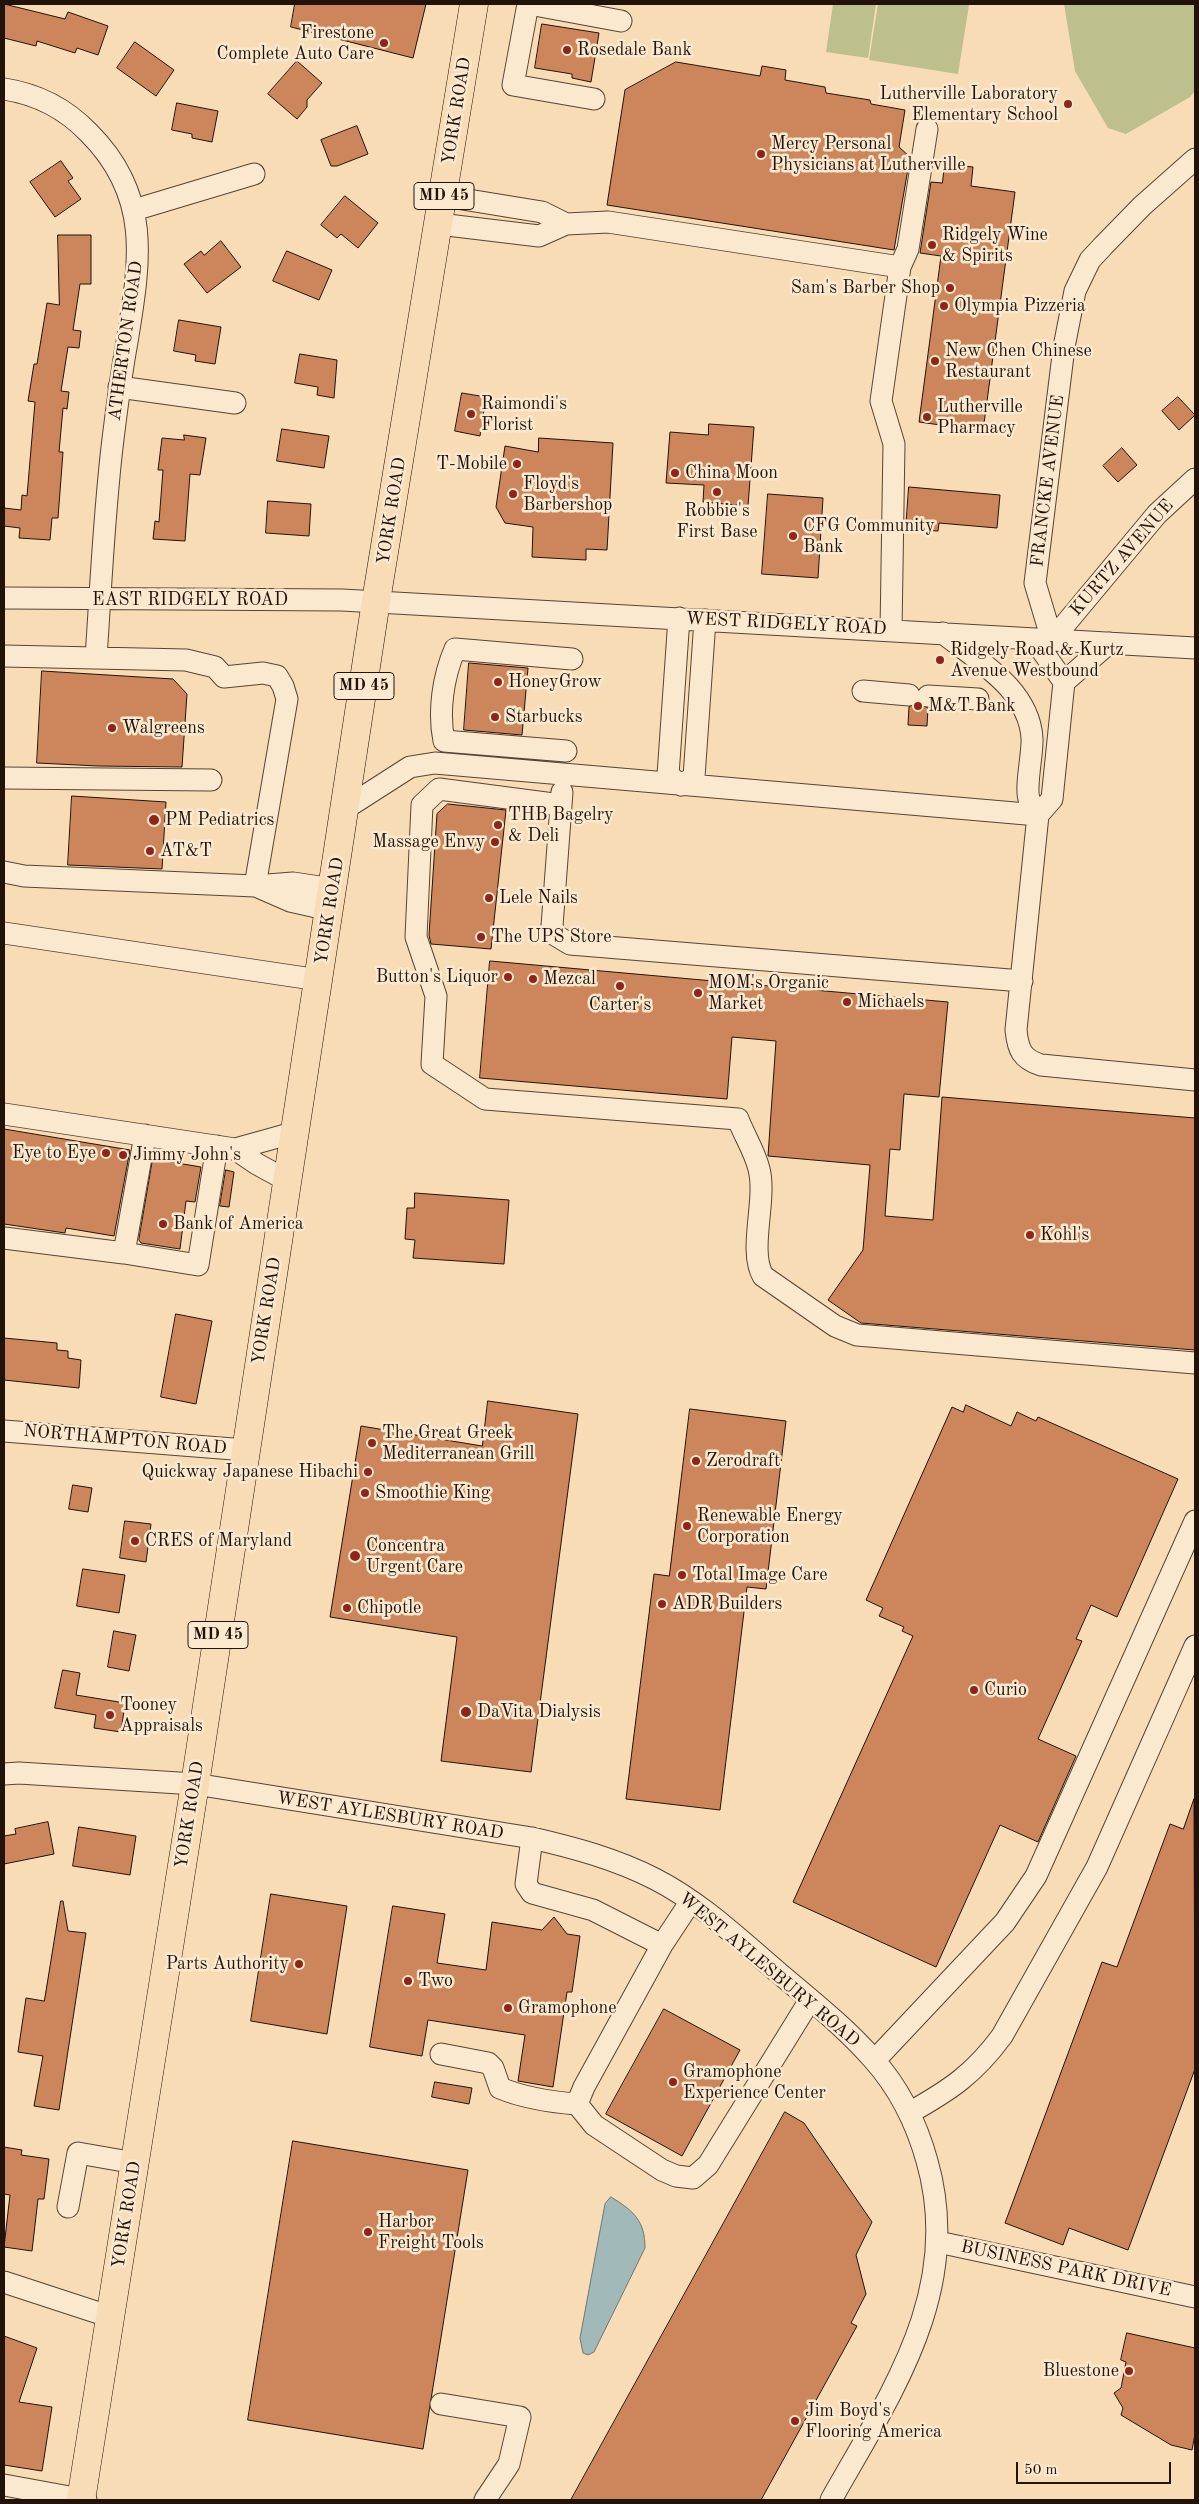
<!DOCTYPE html>
<style>
body{margin:0}
#map{position:relative;width:1199px;height:2504px;overflow:hidden;background:#f7dcb5;font-family:"Old Standard TT",serif}
canvas{display:block}
.frame{position:absolute;inset:0;border:5px solid #21130a;pointer-events:none}
.scale{position:absolute;left:1016px;top:2462px;width:155px;height:22px;box-sizing:border-box;border:2px solid #21130a;border-top:0;padding-left:6px;font-size:15px;line-height:18px;white-space:nowrap;color:#21130a;-webkit-text-stroke:4px #fae8cf;paint-order:stroke}
</style>
<div id="map">
<canvas width="1199" height="2504"></canvas>
<div class="frame"></div>
<div class="scale">50 m</div>
</div>
<script>
const context = document.querySelector('canvas').getContext('2d');
context.lineJoin = 'round';
function fillPath(path, color) {
  context.fillStyle = color;
  context.fill(path, 'evenodd');
}
function strokePath(path, color, width, dash) {
  context.strokeStyle = color;
  context.lineWidth = width;
  context.lineCap = dash ? 'butt' : 'round';
  context.setLineDash(dash || []);
  context.stroke(path);
}
function drawText(font, color, halo, rows, align = 'center') {
  context.font = font + ' "Old Standard TT",serif';
  context.lineWidth = 5;
  context.setLineDash([]);
  context.textBaseline = 'middle';
  context.strokeStyle = halo;
  context.fillStyle = color;
  for (const [text, x, y, turn = 0] of rows) {
    context.save();
    context.translate(x, y);
    context.rotate((+turn || 0) * Math.PI / 180);
    context.textAlign = isNaN(turn) ? turn : align;
    if (halo) context.strokeText(text, 0, 0);
    context.fillText(text, 0, 0);
    context.restore();
  }
}
fillPath(new Path2D(`
 M833,4H876L868,58L826,52Z
 M878,4L969,5L958,74L869,60Z
 M1064,4H1195V91L1190,97L1126,134L1108,128L1075,71Z`), '#bdc08d');
const water = new Path2D(`
 M611,2197C634,2211 645,2221 645,2248L594,2352L588,2355L583,2353L580,2338L605,2204Z`);
fillPath(water, '#a2b9b9');
strokePath(water, '#6e7773', 1);
const building = new Path2D(`
 M4,4L65,19L68,12L108,26L98,55L77,48L75,53L37,41L36,46L4,38Z
 M295,4H426L413,58L291,27Z
 M542,24L599,33L591,82L572,78V74L535,68Z
 M135,42L174,70L156,96L117,68Z
 M297,61L322,83L307,100V107L297,119L268,94Z
 M676,62L760,76L762,66L786,70L785,80L825,87L826,93L870,100L871,104L905,110L899,147L910,157L894,250L607,205L625,90Z
 M177,103L218,111L212,142L192,138V134L172,130Z
 M357,126L368,154L337,166H331L321,140Z
 M61,161L73,178L68,181L81,199L55,217L30,182Z
 M945,164L973,167L971,186L1015,192L983,431L919,422L941,256L920,253L931,182L942,183Z
 M345,196L378,223L358,248L341,234L337,238L321,225Z
 M58,235H91V284H80L73,330L81,331L79,348L68,347L61,391L69,392L67,409L63,408L59,452H63L58,518H52L50,540L19,538L20,528L4,526V508L21,510L22,495L27,496L35,402L28,401L34,364H37L47,303L59,305Z
 M221,241L241,267L207,293L184,264L201,251L204,255Z
 M287,251L332,270L319,300L273,281Z
 M179,320L221,327L215,364L195,361L196,355L174,351Z
 M300,354L337,360L334,398L317,395L318,387L295,383Z
 M462,393L486,397L480,436L455,431Z
 M1178,397L1195,415L1179,430L1162,411Z
 M709,424L754,427L748,506L703,502L704,485L666,483L670,432L708,435Z
 M282,429L329,436L324,468L277,461Z
 M184,435L206,438L200,475L190,474L185,541L153,539L155,521L159,522L163,470H158L162,438L184,440Z
 M539,438L613,443L607,550L586,549V560L532,557L533,527L505,523L496,507L505,446L538,452Z
 M1122,448L1137,465L1118,482L1103,466Z
 M909,487L1000,495L997,528L939,523L938,531L906,529Z
 M768,494L823,498L818,578L762,574Z
 M268,501L311,504L309,536L266,533Z
 M469,663L528,668L522,735L464,730Z
 M42,671L173,679L187,694L182,767L98,766L37,763Z
 M918,703L928,708L927,726L908,725L909,707Z
 M72,796L166,802L162,869L68,865Z
 M448,804L506,810L491,949L431,944L429,935L437,814Z
 M490,961L948,1002L939,1097L904,1094L900,1150L890,1149L885,1216L933,1220L942,1097L1195,1118V1350L861,1323L828,1300L863,1250L870,1165L768,1156L776,1041L732,1037L727,1099L480,1078Z
 M4,1129L130,1150L114,1236L66,1228L65,1233L4,1224Z
 M153,1159L201,1167L195,1202L186,1201L180,1249L141,1243L139,1240Z
 M226,1170L234,1172L229,1207L220,1206Z
 M415,1193L509,1200L504,1264L413,1258L415,1240L405,1239L407,1208H414Z
 M176,1314L212,1321L196,1404L161,1397Z
 M4,1338L57,1343V1350L68,1351V1358L81,1360L79,1388L4,1380Z
 M488,1401L578,1414L531,1772L441,1761L457,1637L330,1617L361,1426L482,1446Z
 M966,1405L1011,1426L1017,1412L1036,1421L1038,1417L1178,1479L1117,1617L1091,1605L1076,1639L1082,1641L1038,1739L1076,1756L1038,1842L1000,1825L936,1967L793,1902L913,1636L902,1631L904,1627L879,1616L883,1608L866,1600L952,1407L963,1412Z
 M690,1409L786,1421L766,1589L747,1587L720,1810L626,1799L654,1574L669,1576Z
 M73,1485L92,1488L88,1512L69,1509Z
 M125,1521L151,1524L146,1562L120,1558Z
 M83,1569L125,1575L119,1613L77,1606Z
 M114,1631L136,1635L129,1671L108,1667Z
 M63,1670L80,1673L76,1695L125,1703L121,1732L94,1728L96,1715L55,1708Z
 M1194,1799L1195,2069L1128,2250L1069,2228L1063,2245L1005,2223L1102,1962L1117,1967L1170,1824L1183,1829Z
 M48,1822L54,1854L4,1864V1836L16,1834L15,1829Z
 M79,1827L136,1836L130,1875L73,1866Z
 M271,1894L347,1906L327,2034L251,2021Z
 M61,1901H63L68,1931L86,1933L59,2110L34,2106L43,2056L18,2052L26,1998L44,2001Z
 M393,1906L445,1914L437,1963L486,1970L492,1922L542,1930L554,1917L567,1934L580,1936L572,1992H567L553,2087L518,2081L525,2035L428,2020L422,2056L370,2047Z
 M664,2009L740,2050L682,2156L606,2114Z
 M435,2082L472,2088L469,2104L432,2097Z
 M785,2112L804,2123L872,2222L856,2255L866,2294L851,2323L857,2326L761,2500H571Z
 M293,2141L468,2170L423,2449L248,2420Z
 M4,2147L22,2150L21,2155L49,2159L44,2199H38L32,2251L4,2247L10,2195L4,2194Z
 M1127,2333L1195,2348V2434L1192,2450L1171,2445L1121,2415L1123,2408L1114,2393L1121,2388L1126,2362L1121,2360Z
 M4,2336L37,2348L19,2402L52,2407L42,2471L4,2465Z`);
fillPath(building, '#cd865c');
strokePath(building, '#21130a', 1);
const minor = new Path2D(`
 M528,4L513,85L594,99
 M529,4L621,21
 M4,89C37,94 66,109 89,133C152,196 140,262 127,342C121,374 117,407 113,439C104,512 101,585 96,658
 M444,196L542,212L566,224
 M134,210L254,174
 M439,224L539,236L566,224L608,222L900,267L881,401L894,444L891,630
 M900,267L908,249L927,129
 M119,387L235,403
 M4,598L342,600L1195,648
 M679,618L668,775L681,785L694,777L705,620
 M943,633C978,661 1029,689 1032,738C1033,753 1025,786 1029,799C1031,804 1035,810 1038,815L1016,1030C1018,1050 1022,1059 1041,1065L1195,1080
 M1034,639L1064,682L1052,799L1038,815
 M1052,640L1035,583L1064,347L1075,291L1090,260L1103,246L1142,206L1195,159
 M1052,640L1157,514L1195,479
 M4,656L186,660L215,667L224,677L263,673L277,676L283,686L287,699L255,886
 M1064,682L1109,643
 M863,691L909,695
 M928,696L978,699
 M566,751L444,741C438,712 443,677 455,649L572,659
 M4,778L211,780
 M562,792L552,926L555,935L570,944L1022,981
 M561,805L439,789L422,805L416,937L436,996L432,1064L485,1099L738,1119C744,1135 755,1152 759,1169C767,1200 748,1250 763,1276L835,1326L857,1335L1195,1363
 M346,808L410,767L435,763L1038,815
 M4,872L24,876L255,886L293,883L333,889
 M258,887L290,901L330,910
 M4,933L319,980
 M4,1114L235,1149L296,1132
 M235,1149L257,1164L288,1181
 M4,1238L124,1253L145,1135
 M124,1253L198,1265L217,1146
 M4,1431L246,1450
 M4,1774L19,1773L195,1784L532,1838C575,1848 616,1859 655,1879C702,1903 741,1941 780,1974C812,2001 846,2028 873,2059C899,2088 917,2125 927,2161C964,2290 891,2393 831,2500
 M532,1838L526,1884L532,1893L593,1910L662,1945
 M691,1901L662,1945L584,2087L577,2104L594,2125L662,2170L676,2176L693,2178L708,2165L810,2000
 M441,2054L488,2063L493,2068L500,2088C524,2098 551,2102 577,2104
 M875,2060L1005,1922L1036,1876L1195,1521
 M909,2113C950,2090 974,2074 1002,2036L1097,1867L1195,1646
 M68,2207L78,2153L135,2163
 M938,2242L1195,2297
 M4,2282L111,2317
 M441,2404L520,2417L509,2464L485,2500
 M4,2485L86,2500`);
const major = new Path2D(`
 M81,2500L195,1784L376,601L474,4`);
strokePath(minor, '#564535', 23);
strokePath(major, '#21130a', 29);
strokePath(minor, '#fae8cf', 21);
strokePath(major, '#f7dcb5', 28);
for (const [x, y, r, color] of [
 [384,43,5,"#8f2418"],
 [567,50,5,"#8f2418"],
 [1068,104,5,"#8f2418"],
 [761,154,5,"#8f2418"],
 [932,245,5,"#8f2418"],
 [950,288,5,"#8f2418"],
 [944,306,5,"#8f2418"],
 [935,361,5,"#8f2418"],
 [471,414,5,"#8f2418"],
 [927,417,5,"#8f2418"],
 [517,464,5,"#8f2418"],
 [675,473,5,"#8f2418"],
 [717,492,5,"#8f2418"],
 [513,494,5,"#8f2418"],
 [793,536,5,"#8f2418"],
 [940,660,5,"#8f2418"],
 [498,682,5,"#8f2418"],
 [918,706,5,"#8f2418"],
 [495,717,5,"#8f2418"],
 [112,728,5,"#8f2418"],
 [154,820,6,"#8f2418"],
 [498,825,5,"#8f2418"],
 [495,842,5,"#8f2418"],
 [150,851,5,"#8f2418"],
 [489,898,5,"#8f2418"],
 [481,937,5,"#8f2418"],
 [508,977,5,"#8f2418"],
 [533,979,5,"#8f2418"],
 [620,986,5,"#8f2418"],
 [698,993,5,"#8f2418"],
 [847,1002,5,"#8f2418"],
 [106,1153,5,"#8f2418"],
 [123,1155,5,"#8f2418"],
 [163,1224,5,"#8f2418"],
 [1030,1235,5,"#8f2418"],
 [372,1443,5,"#8f2418"],
 [696,1461,5,"#8f2418"],
 [368,1472,5,"#8f2418"],
 [365,1493,5,"#8f2418"],
 [687,1526,5,"#8f2418"],
 [135,1541,5,"#8f2418"],
 [355,1556,6,"#8f2418"],
 [682,1575,5,"#8f2418"],
 [662,1604,5,"#8f2418"],
 [347,1608,5,"#8f2418"],
 [974,1690,5,"#8f2418"],
 [466,1712,6,"#8f2418"],
 [110,1715,5,"#8f2418"],
 [299,1964,5,"#8f2418"],
 [408,1981,5,"#8f2418"],
 [508,2008,5,"#8f2418"],
 [673,2082,5,"#8f2418"],
 [368,2232,5,"#8f2418"],
 [1129,2371,5,"#8f2418"],
 [795,2421,5,"#8f2418"]
]) {
  const dot = new Path2D();
  dot.arc(x, y, r, 0, 2 * Math.PI);
  context.fillStyle = color;
  context.fill(dot);
  strokePath(dot, '#fae8cf', 2);
}
for (const [x, y, w] of [
 [444,196,60],
 [364,686,60],
 [218,1635,60]
]) {
  const box = new Path2D();
  box.roundRect(x - w / 2, y - 13.5, w, 27, 4);
  context.fillStyle = '#fae8cf';
  context.fill(box);
  strokePath(box, '#21130a', 1);
}
drawText('bold 16px', '#21130a', null, [
 ["MD 45",444,196],
 ["MD 45",364,686],
 ["MD 45",218,1635]
]);
drawText('18px', '#21130a', '#fae8cf', [
 ["Firestone",374,33,"right"],
 ["Complete Auto Care",374,54,"right"],
 ["Rosedale Bank",577,50],
 ["Lutherville Laboratory",1058,94,"right"],
 ["Elementary School",1058,115,"right"],
 ["Mercy Personal",771,144],
 ["Physicians at Lutherville",771,165],
 ["Ridgely Wine",942,235],
 ["& Spirits",942,256],
 ["Sam's Barber Shop",940,288,"right"],
 ["Olympia Pizzeria",954,306],
 ["New Chen Chinese",945,351],
 ["Restaurant",945,372],
 ["Raimondi's",481,404],
 ["Florist",481,425],
 ["Lutherville",937,407],
 ["Pharmacy",937,428],
 ["T-Mobile",507,464,"right"],
 ["China Moon",685,473],
 ["Floyd's",523,484],
 ["Barbershop",523,505],
 ["Robbie's",717,511,"center"],
 ["First Base",717,532,"center"],
 ["CFG Community",803,526],
 ["Bank",803,547],
 ["Ridgely Road & Kurtz",950,650],
 ["Avenue Westbound",950,671],
 ["HoneyGrow",508,682],
 ["M&T Bank",928,706],
 ["Starbucks",505,717],
 ["Walgreens",122,728],
 ["THB Bagelry",508,815],
 ["& Deli",508,836],
 ["PM Pediatrics",165,820],
 ["Massage Envy",485,842,"right"],
 ["AT&T",160,851],
 ["Lele Nails",499,898],
 ["The UPS Store",491,937],
 ["Button's Liquor",498,977,"right"],
 ["Mezcal",543,979],
 ["MOM's Organic",708,983],
 ["Market",708,1004],
 ["Michaels",857,1002],
 ["Carter's",620,1005,"center"],
 ["Eye to Eye",96,1153,"right"],
 ["Jimmy John's",133,1155],
 ["Bank of America",173,1224],
 ["Kohl's",1040,1235],
 ["The Great Greek",382,1433],
 ["Mediterranean Grill",382,1454],
 ["Zerodraft",706,1461],
 ["Quickway Japanese Hibachi",358,1472,"right"],
 ["Smoothie King",375,1493],
 ["Renewable Energy",697,1516],
 ["Corporation",697,1537],
 ["CRES of Maryland",145,1541],
 ["Concentra",366,1546],
 ["Urgent Care",366,1567],
 ["Total Image Care",692,1575],
 ["ADR Builders",672,1604],
 ["Chipotle",357,1608],
 ["Curio",984,1690],
 ["Tooney",120,1705],
 ["Appraisals",120,1726],
 ["DaVita Dialysis",477,1712],
 ["Parts Authority",289,1964,"right"],
 ["Two",418,1981],
 ["Gramophone",518,2008],
 ["Gramophone",683,2072],
 ["Experience Center",683,2093],
 ["Harbor",378,2222],
 ["Freight Tools",378,2243],
 ["Bluestone",1119,2371,"right"],
 ["Jim Boyd's",805,2411],
 ["Flooring America",805,2432]
], 'left');
drawText('18px', '#21130a', '#fae8cf', [
 ["YORK ROAD",457,111,-81],
 ["ATHERTON ROAD",126,341,-82],
 ["FRANCKE AVENUE",1048,481,-83],
 ["YORK ROAD",392,511,-81],
 ["KURTZ AVENUE",1122,558,-49],
 ["EAST RIDGELY ROAD",190,600],
 ["WEST RIDGELY ROAD",786,624,3],
 ["YORK ROAD",330,911,-81],
 ["YORK ROAD",267,1311,-81],
 ["NORTHAMPTON ROAD",125,1440,5],
 ["YORK ROAD",190,1815,-81],
 ["WEST AYLESBURY ROAD",390,1816,9],
 ["WEST AYLESBURY ROAD",769,1970,40],
 ["YORK ROAD",127,2215,-81],
 ["BUSINESS PARK DRIVE",1066,2269,12]
]);
</script>
